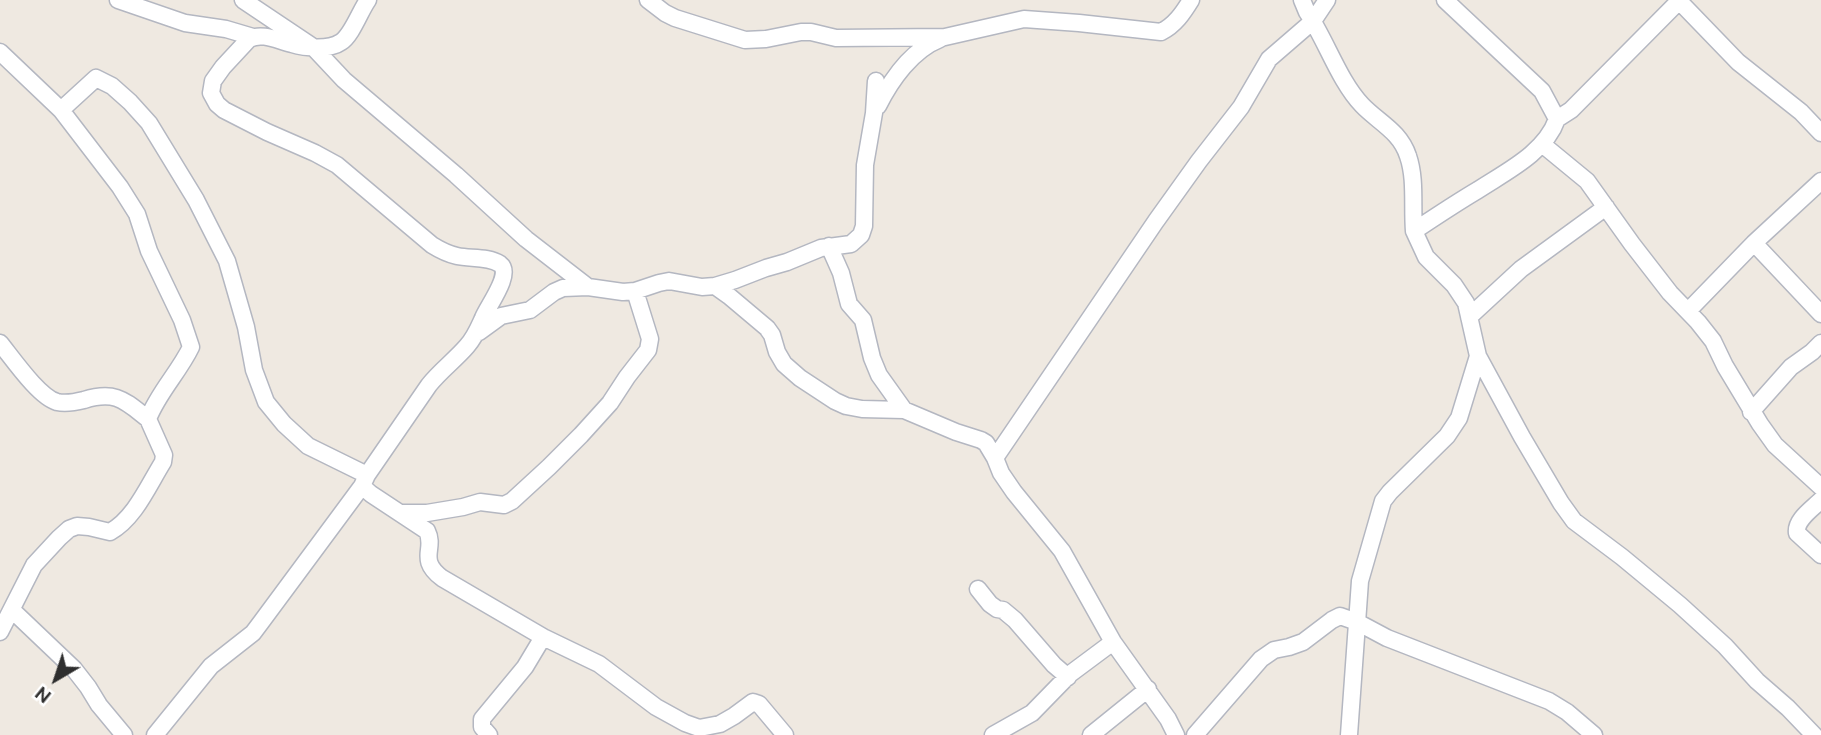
<!DOCTYPE html>
<style>
body{margin:0}
#map{position:relative;width:1821px;height:735px;overflow:hidden;background:#efe9e1;font-family:Ubuntu,sans-serif}
canvas{display:block}
.north{position:absolute;left:21px;top:644px;width:70px;height:70px;-webkit-text-stroke:5px #fff;paint-order:stroke;rotate:219deg;font-size:19px;font-weight:700;line-height:28px;text-align:center;color:#2e2e2e}
.north::after{content:'';display:block;margin:auto;width:24px;height:32px;background:#2e2e2e;clip-path:polygon(50% 0,100% 100%,50% 72%,0 100%)}
</style>
<div id="map">
<canvas width="1821" height="735"></canvas>
<div class="north">N</div>
</div>
<script>
const context = document.querySelector('canvas').getContext('2d');
context.lineJoin = 'round';
function strokePath(path, color, width, dash) {
  context.strokeStyle = color;
  context.lineWidth = width;
  context.lineCap = dash ? 'butt' : 'round';
  context.setLineDash(dash || []);
  context.stroke(path);
}
const minor = new Path2D(`
 M118,0L185,23L226,29L253,37
 M243,0L313,47L344,80L456,175L526,239L588,287
 M648,0L665,13L675,18L745,40L766,39L801,32H811L836,38L945,37L1024,19L1079,23L1161,32C1175,25 1183,13 1191,0
 M1302,0L1307,12C1326,40 1339,81 1362,105C1378,122 1400,131 1408,156C1416,179 1412,206 1414,231L1426,257L1454,285L1466,303L1478,356L1459,418L1447,436L1390,492L1383,501L1360,581L1349,735
 M1679,1L1738,62L1801,112L1821,133
 M0,52L61,110L120,187L137,214L149,251L182,320L191,347C179,372 158,393 148,419L164,455L163,462C148,486 135,518 110,532L89,527L77,526L69,529L59,538L34,565L0,632
 M878,106C891,80 912,50 940,39
 M61,110L96,78L112,86L130,102L149,123L196,200L227,261L246,327L254,370L266,402L284,424L308,446L367,475
 M1557,119L1571,110L1680,0
 M1542,144L1587,181L1632,244L1670,293L1698,322L1713,341L1725,366L1760,424L1775,445L1821,487
 M1414,231C1435,217 1456,203 1478,190C1507,171 1545,153 1557,119L1542,91L1445,0
 M1754,243L1821,314
 M829,246L841,273L849,304L863,320L872,358L879,375L904,410
 M715,286L729,296L767,328L772,335L777,352L784,364L800,378L835,401L846,406L862,409L904,410L956,432L981,440L986,443L995,458L1001,473L1014,492L1062,551L1113,642L1168,719L1176,735
 M1688,311L1754,243L1821,181
 M1469,317L1521,269L1606,207
 M479,332L501,316L530,310L554,292L563,288L588,287L623,292L635,291L659,283L669,281L702,287L715,286L735,280L766,268L787,262L821,248L851,244L861,235L864,226L865,165L874,113L876,81
 M0,343C13,359 39,397 57,402C66,404 76,402 84,400C116,390 125,401 148,419
 M1478,356L1522,437L1561,503L1574,521L1622,557L1680,605L1725,646L1757,681L1788,708L1814,735
 M1751,412L1791,367L1812,352L1821,343
 M995,458L1156,221L1199,161L1241,107L1269,59L1313,21L1327,0
 M362,486L371,494L427,531C436,549 417,559 442,578L543,637L599,664L656,707L685,723L699,728L720,724L734,716L753,702L759,704L785,735
 M1821,500C1812,509 1795,520 1797,533L1821,555
 M401,513H427L463,507L480,502L504,505L512,501L549,467L581,435L610,403L627,377L648,350L650,339L635,291
 M978,589L990,604L997,609L1003,610L1015,620L1054,665L1068,677
 M12,610L74,669L88,687L99,705L124,735
 M155,735L211,666L253,633L262,621L362,486L367,475L429,385C440,371 455,360 467,346C475,337 478,329 483,318C487,307 513,274 500,264C488,256 470,259 457,256C448,254 440,250 432,245L337,165L315,153L267,132L224,110L217,104L211,93L213,81L223,67L249,39C263,32 278,41 292,44C305,48 330,50 341,42C352,35 360,11 368,0
 M489,735L482,727V719L525,667L543,637
 M993,735L1032,713L1070,674L1113,642
 M1091,735L1148,689
 M1195,735L1261,659L1274,650L1289,647L1303,642L1332,620L1340,616L1357,622L1387,638L1549,701L1567,712L1594,735`);
strokePath(minor, '#b4b7c1', 19);
strokePath(minor, '#fff', 16);
</script>
